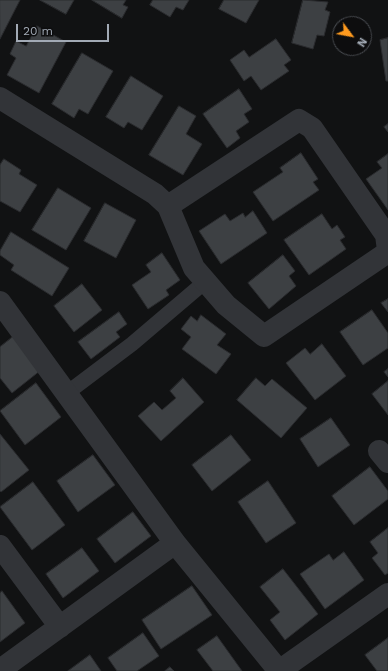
<!DOCTYPE html>
<style>
body{margin:0}
#map{position:relative;width:388px;height:671px;overflow:hidden;background:#111213;font-family:"Work Sans",sans-serif}
canvas{display:block}
.north{position:absolute;left:332px;top:16px;width:40px;height:40px;box-sizing:border-box;background:#0d0d0e;border:1px solid #494c51;border-radius:50%;rotate:122deg;font-size:11px;font-weight:700;line-height:16px;text-align:center;color:#a2aab5}
.north::after{content:'';display:block;margin:auto;width:14px;height:18px;background:#fe9a1e;clip-path:polygon(50% 0,100% 100%,50% 72%,0 100%)}
.scale{position:absolute;left:16px;top:24px;width:93px;height:18px;box-sizing:border-box;border:2px solid #a2aab5;border-top:0;padding-left:5px;font-size:12px;line-height:14px;white-space:nowrap;color:#a2aab5;-webkit-text-stroke:3px #0d0d0e;paint-order:stroke}
</style>
<div id="map">
<canvas width="388" height="671"></canvas>
<div class="north">N</div>
<div class="scale">20 m</div>
</div>
<script>
const context = document.querySelector('canvas').getContext('2d');
context.lineJoin = 'round';
function fillPath(path, color) {
  context.fillStyle = color;
  context.fill(path, 'evenodd');
}
function strokePath(path, color, width, dash) {
  context.strokeStyle = color;
  context.lineWidth = width;
  context.lineCap = dash ? 'butt' : 'round';
  context.setLineDash(dash || []);
  context.stroke(path);
}
const building = new Path2D(`
 M0,0H20L0,39Z
 M40,0H74L66,14Z
 M92,0H126L123,5L128,7L122,18Z
 M153,0H189L183,10L176,7L170,17L150,5Z
 M224,0H259L246,23L219,9Z
 M303,0L328,2L325,10L330,12L324,36L317,35L313,49L292,43Z
 M37,26L66,42L39,93L7,75L16,58L10,54L16,41L26,46Z
 M388,38V81H386L380,40Z
 M276,39L291,60L284,65L289,71L261,90L251,76L244,81L230,60L244,50L249,57Z
 M82,53L113,71L88,114L79,109L74,118L52,104Z
 M131,76L163,96L142,130L128,122L124,128L106,117Z
 M239,89L252,109L244,114L249,122L236,131L240,138L227,148L203,114Z
 M179,106L196,116L186,134L202,144L183,175L149,155Z
 M388,124V132L384,127Z
 M301,153L318,179L313,182L319,190L273,221L253,192L283,172L280,168Z
 M388,154V210L366,179L382,168L377,162Z
 M4,159L21,170L19,174L37,185L20,212L0,201V165Z
 M58,188L91,208L66,250L32,230Z
 M105,203L136,220L116,258L84,241Z
 M253,211L267,233L221,264L199,231L225,214L230,221L243,213L245,217Z
 M322,214L332,229L337,225L345,237L340,240L346,249L309,275L284,240Z
 M11,232L69,268L52,296L11,270L14,265L0,255V251Z
 M162,253L180,280L166,290L169,295L148,309L132,285L151,272L146,265Z
 M283,255L295,271L289,276L296,286L269,309L248,283Z
 M82,284L102,310L74,332L54,306Z
 M388,299V312L381,303Z
 M372,310L388,333V348L363,365L340,332Z
 M119,312L127,324L116,332L120,337L91,359L78,342Z
 M201,315L226,334L217,345L231,354L216,374L182,349L191,337L181,329L191,316L197,321Z
 M14,336L41,370L12,393L0,378V347Z
 M322,344L346,376L315,400L286,363L305,348L310,354Z
 M388,369V377L384,372Z
 M183,378L204,402L161,441L138,416L154,402L162,410L176,398L170,391Z
 M256,378L265,386L272,379L307,408L281,438L237,400Z
 M388,381V415L372,394Z
 M36,383L61,417L25,445L0,411Z
 M331,418L350,445L318,467L300,439Z
 M0,434L29,470L1,492L0,491Z
 M231,435L251,460L212,491L192,465Z
 M93,455L115,485L78,512L57,481Z
 M370,467L388,491V499L354,525L332,496Z
 M268,481L296,523L266,543L238,502Z
 M33,482L65,525L32,550L0,507Z
 M133,512L151,536L115,563L97,539Z
 M388,528V573L385,575L372,558L378,553L370,542Z
 M82,548L99,571L63,598L46,574Z
 M344,552L364,580L325,609L300,574L329,554L333,560Z
 M283,569L318,614L285,640L270,620L280,612L260,587Z
 M192,586L212,615L161,649L142,620Z
 M2,591L25,623L0,642V593Z
 M143,633L159,656L137,671H117L108,658Z
 M217,636L242,671H213L197,650Z
 M388,638V671H377L365,655Z
 M90,655L101,671H68Z
 M170,667L174,671H165Z`);
fillPath(building, '#3d4043');
strokePath(building, '#2b2c2f', 1);
strokePath(new Path2D(`
 M67,393L132,344L206,281`), '#323438', 15);
strokePath(new Path2D(`
 M0,98L155,194L168,206L194,268L226,305L264,336L388,252
 M168,206L299,120L312,128L386,235L388,250
 M0,302L175,543L279,671
 M379,451L388,462
 M0,546L60,627
 M0,670L175,543
 M279,671L388,594`), '#323438', 22);
</script>
